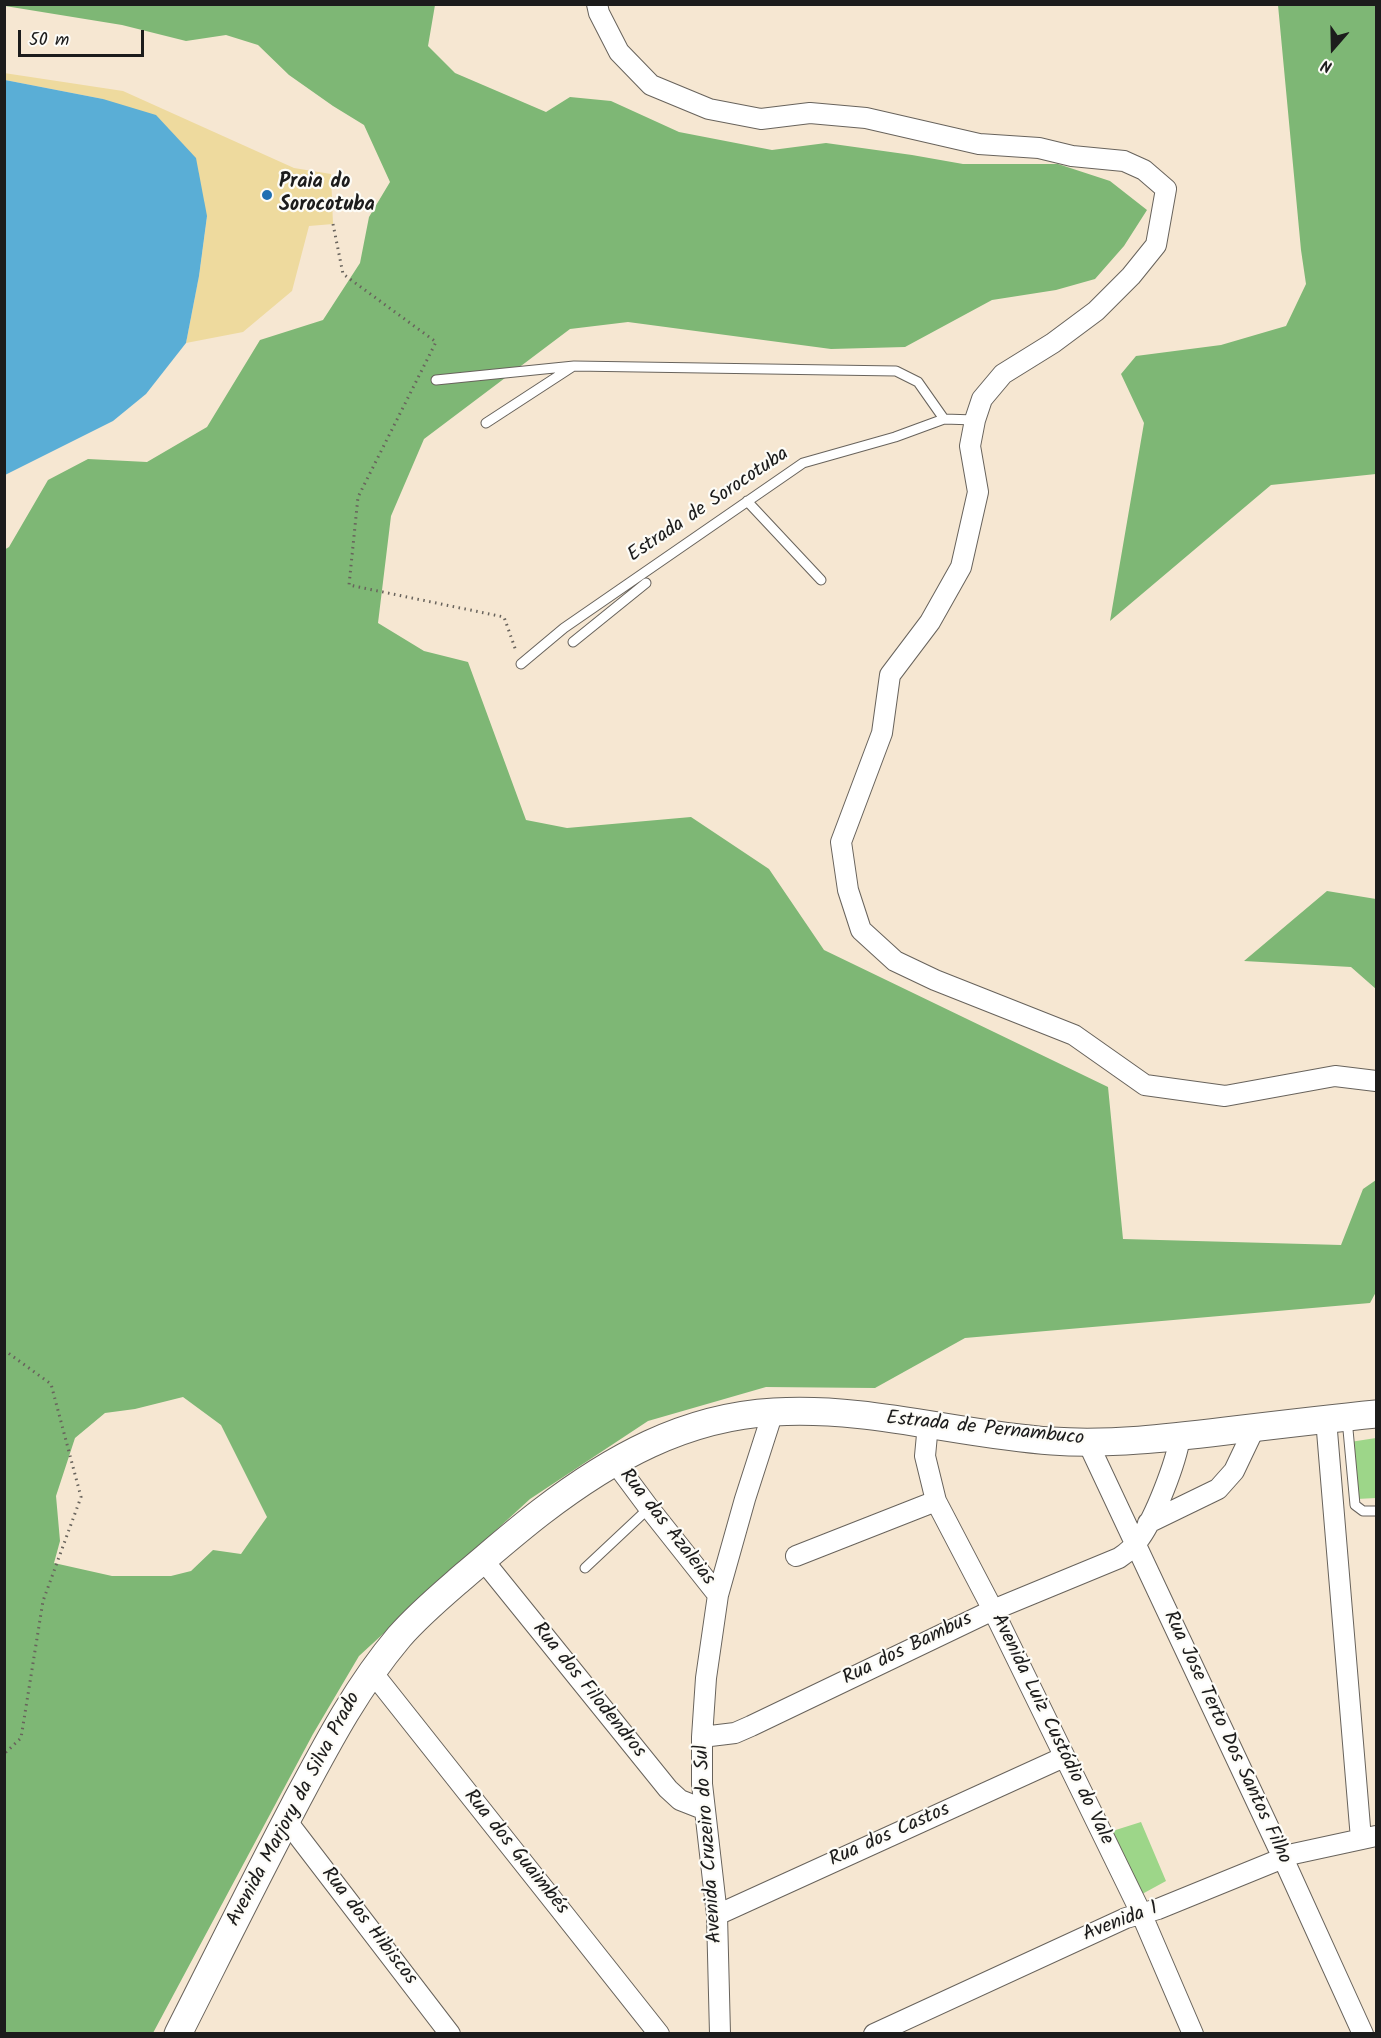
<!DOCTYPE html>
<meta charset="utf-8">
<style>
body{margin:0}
#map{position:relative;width:1381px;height:2038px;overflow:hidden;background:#f6e7d2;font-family:Kalam,sans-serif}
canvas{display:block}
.frame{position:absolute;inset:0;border:6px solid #1c1c1c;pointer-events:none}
.north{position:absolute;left:1303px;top:18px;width:60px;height:60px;-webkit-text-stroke:4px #fdfcf7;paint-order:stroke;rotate:200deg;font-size:16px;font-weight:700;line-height:24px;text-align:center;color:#1c1c1c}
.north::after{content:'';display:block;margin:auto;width:21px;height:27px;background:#1c1c1c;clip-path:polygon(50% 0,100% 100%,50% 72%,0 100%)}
.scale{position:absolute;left:18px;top:30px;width:126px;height:27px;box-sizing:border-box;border:3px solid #1c1c1c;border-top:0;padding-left:8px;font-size:18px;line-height:21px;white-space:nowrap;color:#1c1c1c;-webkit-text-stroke:4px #fdfcf7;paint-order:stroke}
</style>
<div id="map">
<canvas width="1381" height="2038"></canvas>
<div class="frame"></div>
<div class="north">N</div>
<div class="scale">50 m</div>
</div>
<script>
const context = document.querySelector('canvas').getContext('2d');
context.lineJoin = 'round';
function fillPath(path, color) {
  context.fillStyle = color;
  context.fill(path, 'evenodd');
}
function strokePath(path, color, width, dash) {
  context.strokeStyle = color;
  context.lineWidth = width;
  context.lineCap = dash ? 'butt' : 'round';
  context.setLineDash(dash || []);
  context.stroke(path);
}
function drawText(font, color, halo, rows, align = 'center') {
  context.font = font + ' Kalam,sans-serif';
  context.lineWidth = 4.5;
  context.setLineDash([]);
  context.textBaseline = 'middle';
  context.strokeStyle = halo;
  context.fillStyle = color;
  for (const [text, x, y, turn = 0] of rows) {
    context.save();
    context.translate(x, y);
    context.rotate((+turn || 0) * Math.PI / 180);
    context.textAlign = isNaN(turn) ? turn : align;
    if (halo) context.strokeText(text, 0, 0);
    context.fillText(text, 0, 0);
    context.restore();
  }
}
fillPath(new Path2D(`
 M1376,1438V1498L1357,1499L1350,1442Z
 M1141,1822L1166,1881L1133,1899L1103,1834Z`), '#9dd689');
fillPath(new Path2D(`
 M5,5H435L428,46L455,73L546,112L570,97L611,101L679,132L772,150L826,143L912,155L963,164H1058L1110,181L1147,210L1124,246L1095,279L1056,290L992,300L905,347L831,349L628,322L570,329L424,439L391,516L378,623L424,651L468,662L526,820L567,828L691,817L769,869L824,950L1108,1087L1123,1239L1341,1245L1363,1189L1376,1180V1292L1370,1303L965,1338L875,1388L766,1387L648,1421L530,1499L359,1656L313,1734L153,2033H5L4,550L9,547L48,480L88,459L147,462L207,427L260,340L323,320L360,263L369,217L390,182L364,125L333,106L289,75L258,45L226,35L186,41L122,25L5,6ZM183,1397L221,1425L267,1517L241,1554L213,1550L191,1571L171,1576H112L54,1563L60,1541L56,1496L75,1438L105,1413L135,1409Z
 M1278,5H1376V474L1271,485L1110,621L1144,423L1121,374L1136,356L1221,345L1286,326L1306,284L1301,250Z
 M1327,891L1376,899V989L1351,967L1244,961Z`), '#7eb775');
fillPath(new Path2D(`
 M4,73L123,91L294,168L331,174L333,224L309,226L292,291L243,332L186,343L199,276L207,216L103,99L5,80Z`), '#eeda9e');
fillPath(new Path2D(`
 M5,80L103,99L156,115L196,158L207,216L199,276L186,343L146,394L113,421L5,475Z`), '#5aaed6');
const service = new Path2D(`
 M436,380L574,366L896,371L918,382L944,419
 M486,423L572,367
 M747,501L821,580
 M573,642L646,583
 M521,664L564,628L803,463L895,437L944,419L975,420
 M1347,1419L1355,1505L1363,1511H1376
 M585,1568L649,1508`);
const minor = new Path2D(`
 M597,4L599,13L619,52L651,85L709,109L761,119L810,113L866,118L979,144L1039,148L1072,156L1124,161L1144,170L1166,189L1156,245L1131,276L1096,311L1053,343L1003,374L982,399L975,420L970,446L978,492L961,567L930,622L890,675L882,733L841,842L848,890L861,930L895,961L935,980L1074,1035L1145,1085L1225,1096L1335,1076L1376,1081
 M1326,1419L1361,1839
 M928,1424L925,1456L936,1501L993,1610L1141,1913L1193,2034
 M1088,1443L1283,1858L1363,2034
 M614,1461L649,1508L718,1595
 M1148,1523L1218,1489L1234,1471L1255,1427
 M796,1556L936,1501
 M483,1560L668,1789L680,1800L703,1809
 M372,1672L659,2034
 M702,1737L735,1733L751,1726L993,1610L1119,1558C1128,1552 1134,1547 1140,1538C1155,1517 1176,1463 1180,1437
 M286,1820L450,2034
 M717,1915L1064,1757
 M720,2034L717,1915L702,1784V1737L706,1678L718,1595L745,1499L773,1412
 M874,2034L1126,1918L1158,1909L1293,1854L1376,1836`);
const secondary = new Path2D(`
 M178,2034C217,1957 255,1880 295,1804C326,1746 356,1688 399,1637C419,1614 442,1595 465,1575C490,1554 515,1532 541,1512C610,1459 684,1417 774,1412C868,1406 960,1435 1052,1441C1110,1445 1168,1438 1226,1431C1276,1425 1326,1419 1376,1414`);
strokePath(service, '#68635c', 11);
strokePath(minor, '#68635c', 22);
strokePath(secondary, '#68635c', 29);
strokePath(new Path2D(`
 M333,224L343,274L436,342L358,497L349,585L504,617L516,651
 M4,1350L51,1384L81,1497L43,1601L21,1738L4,1754`), '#68635c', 3, [1.5, 4.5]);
strokePath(service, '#fff', 9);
strokePath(minor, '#fff', 20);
strokePath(secondary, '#fff', 27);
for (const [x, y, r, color] of [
 [267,195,6,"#1f6fb2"]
]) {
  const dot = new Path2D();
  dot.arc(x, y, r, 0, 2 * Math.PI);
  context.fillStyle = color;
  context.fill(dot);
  strokePath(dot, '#fdfcf7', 2);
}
drawText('bold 20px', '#1c1c1c', '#fdfcf7', [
 ["Praia do",279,184],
 ["Sorocotuba",279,207]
], 'left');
drawText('20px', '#1c1c1c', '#fdfcf7', [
 ["Estrada de Sorocotuba",709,506,-34],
 ["Estrada de Pernambuco",985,1430,6],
 ["Rua das Azaleias",666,1528,52],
 ["Rua dos Bambus",908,1650,-26],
 ["Rua dos Filodendros",588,1691,51],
 ["Avenida Luiz Custódio do Vale",1051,1730,64],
 ["Rua Jose Terto Dos Santos Filho",1226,1738,65],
 ["Avenida Marjory da Silva Prado",295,1810,-62],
 ["Rua dos Castos",890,1836,-24],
 ["Avenida Cruzeiro do Sul",710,1844,-94],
 ["Rua dos Guaimbés",515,1853,51],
 ["Avenida 1",1121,1923,-21],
 ["Rua dos Hibiscos",368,1927,52]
]);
</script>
